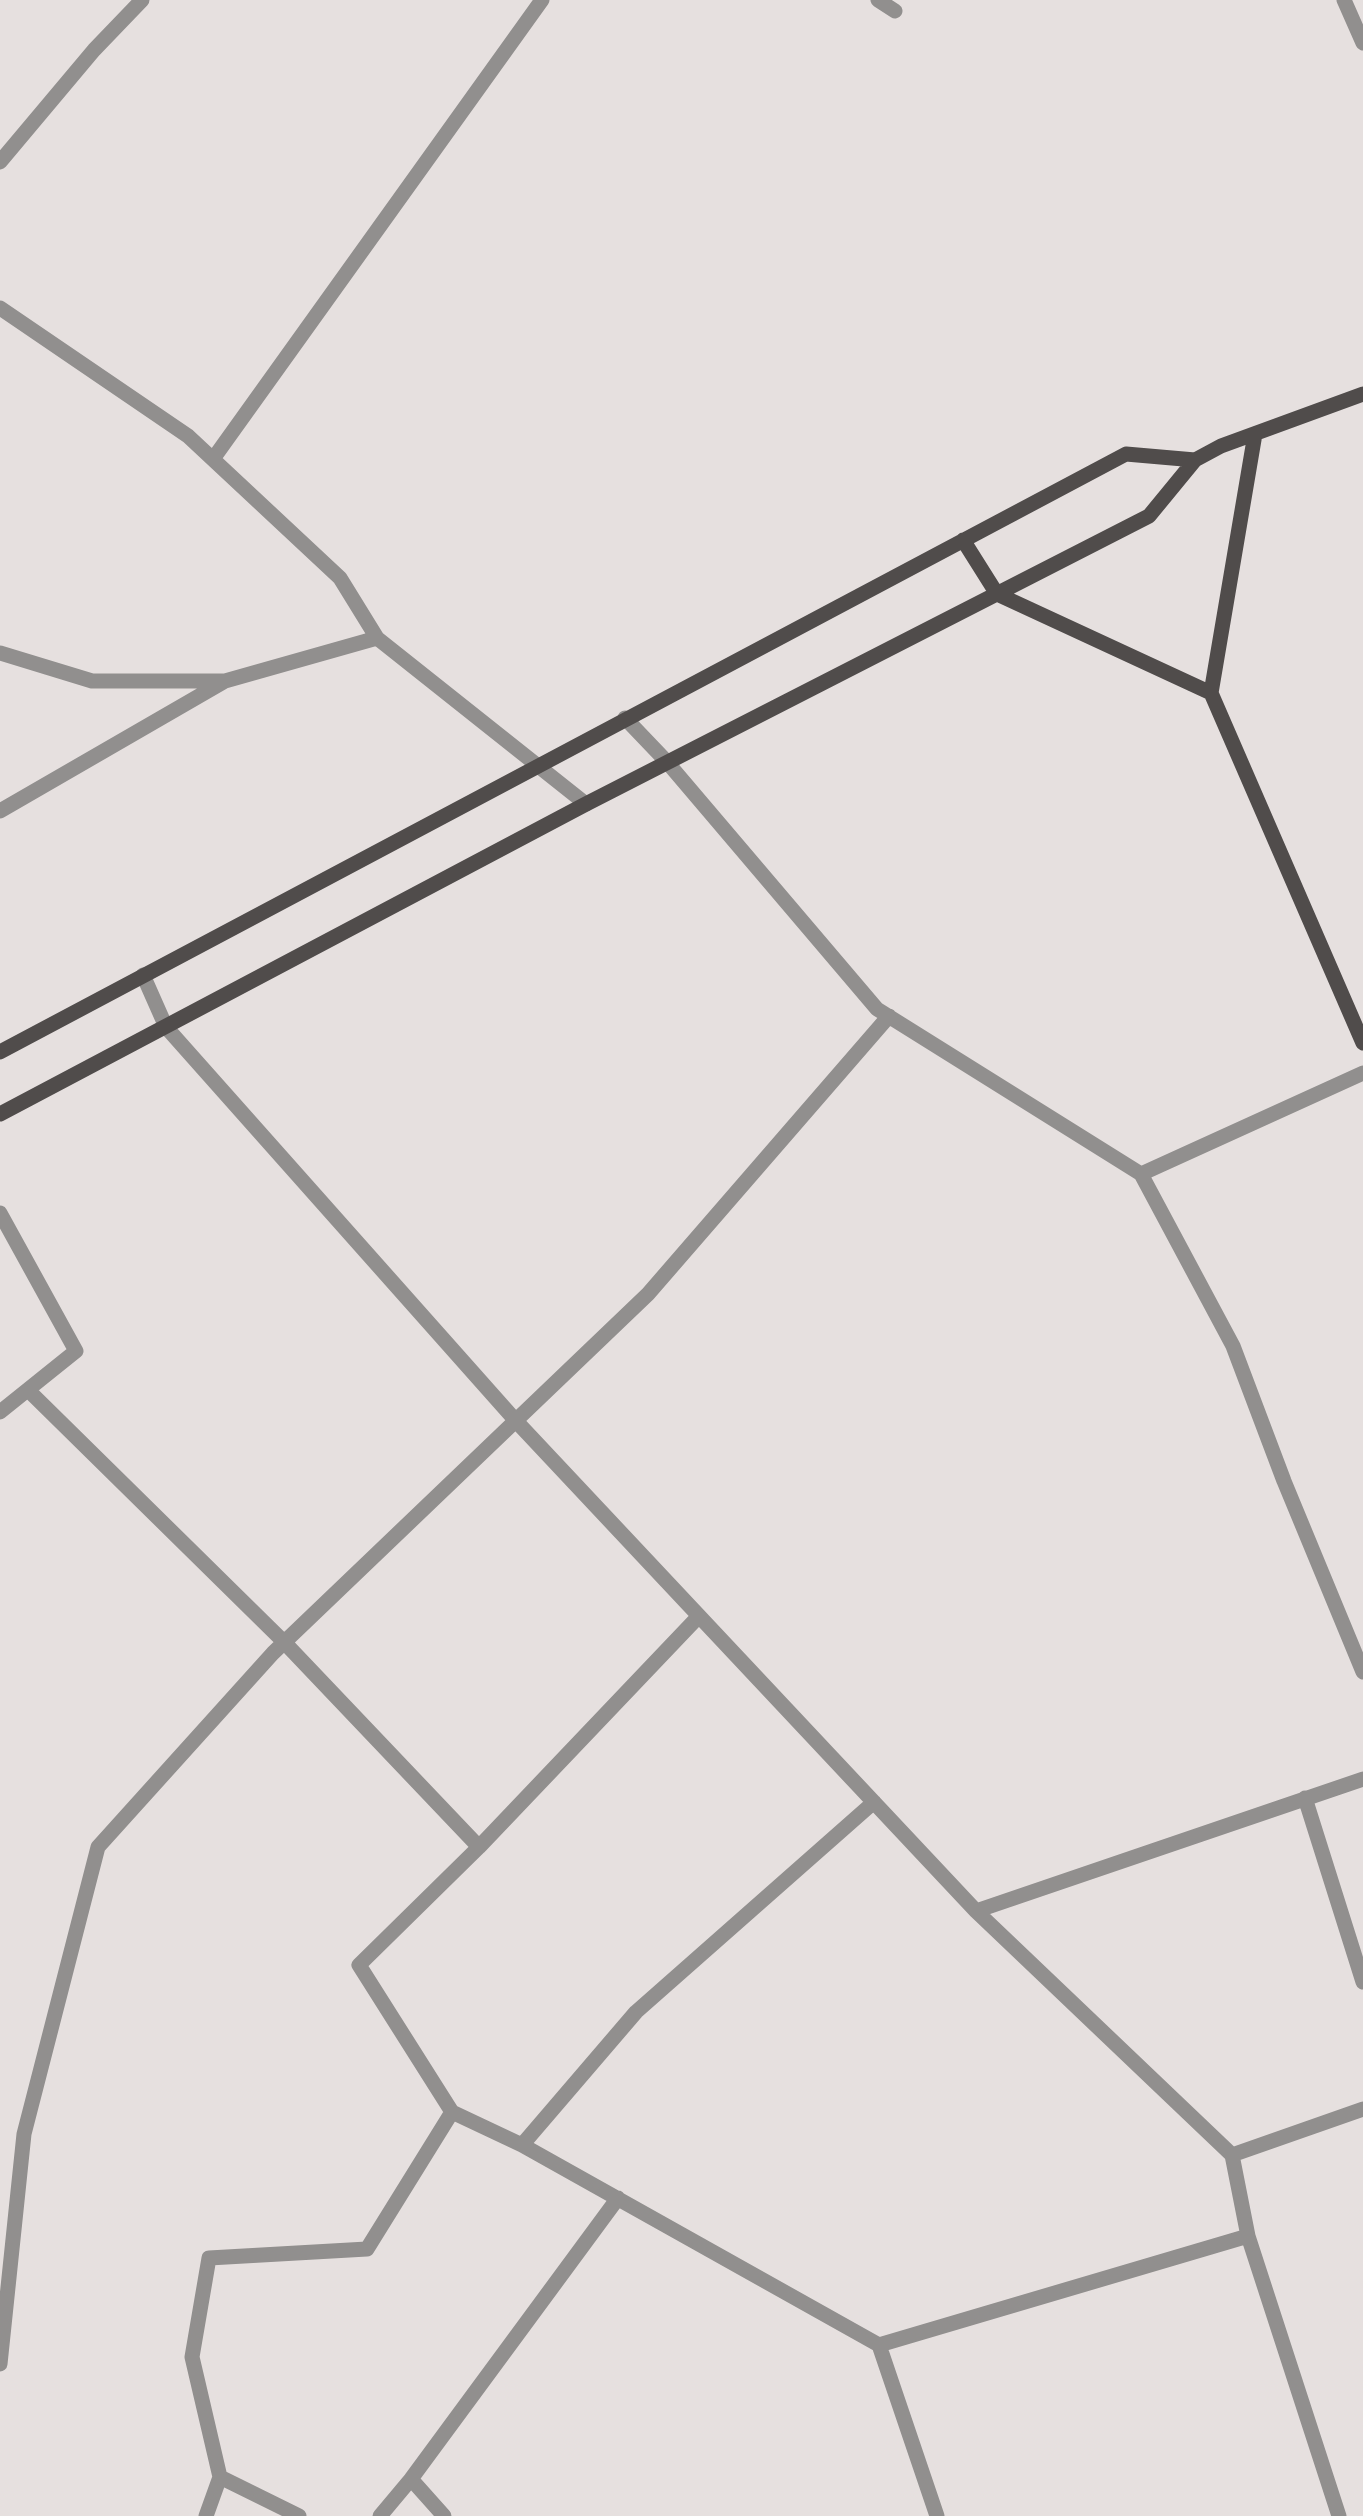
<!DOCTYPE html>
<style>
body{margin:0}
canvas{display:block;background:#e6e0df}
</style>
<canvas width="1363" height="2516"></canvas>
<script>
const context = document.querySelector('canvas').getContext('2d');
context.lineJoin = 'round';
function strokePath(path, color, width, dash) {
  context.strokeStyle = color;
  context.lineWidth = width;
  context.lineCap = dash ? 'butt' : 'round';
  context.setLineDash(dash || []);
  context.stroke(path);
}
strokePath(new Path2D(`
 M878,0L895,11
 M1344,0L1363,43
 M0,162L94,50L142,0
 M0,308L188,436L340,578L377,638L586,804
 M213,459L542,0
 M0,653L92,681H225L377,638
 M625,718L667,762L877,1009L1141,1174L1363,1073
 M0,811L225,681
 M143,975L166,1027L516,1421L976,1911L1232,2155L1363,2109
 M1141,1174L1233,1346L1284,1481L1363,1672
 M0,1213L76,1351L0,1412
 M28,1390L284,1642L479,1847
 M1305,1798L1363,1982
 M874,1802L636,2012L522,2145L879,2345L1248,2236L1232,2155
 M976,1911L1363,1779
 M522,2145L452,2112L359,1965L479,1847L699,1616
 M1248,2236L1339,2516
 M879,2345L937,2516
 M0,2364L24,2134L98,1847L273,1653L648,1294L889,1016
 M411,2479L444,2516
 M206,2516L220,2477
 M299,2516L220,2477L192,2357L209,2258L367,2249L452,2112
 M380,2516L411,2479L618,2198`), '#918f8e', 15);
strokePath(new Path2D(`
 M1255,434L1211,693L1363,1043
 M963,540L997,594L1211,693
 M0,1052L1126,454L1195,460
 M0,1114L586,804L1149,516L1195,460L1221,446L1363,394`), '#504c4b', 15);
</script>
